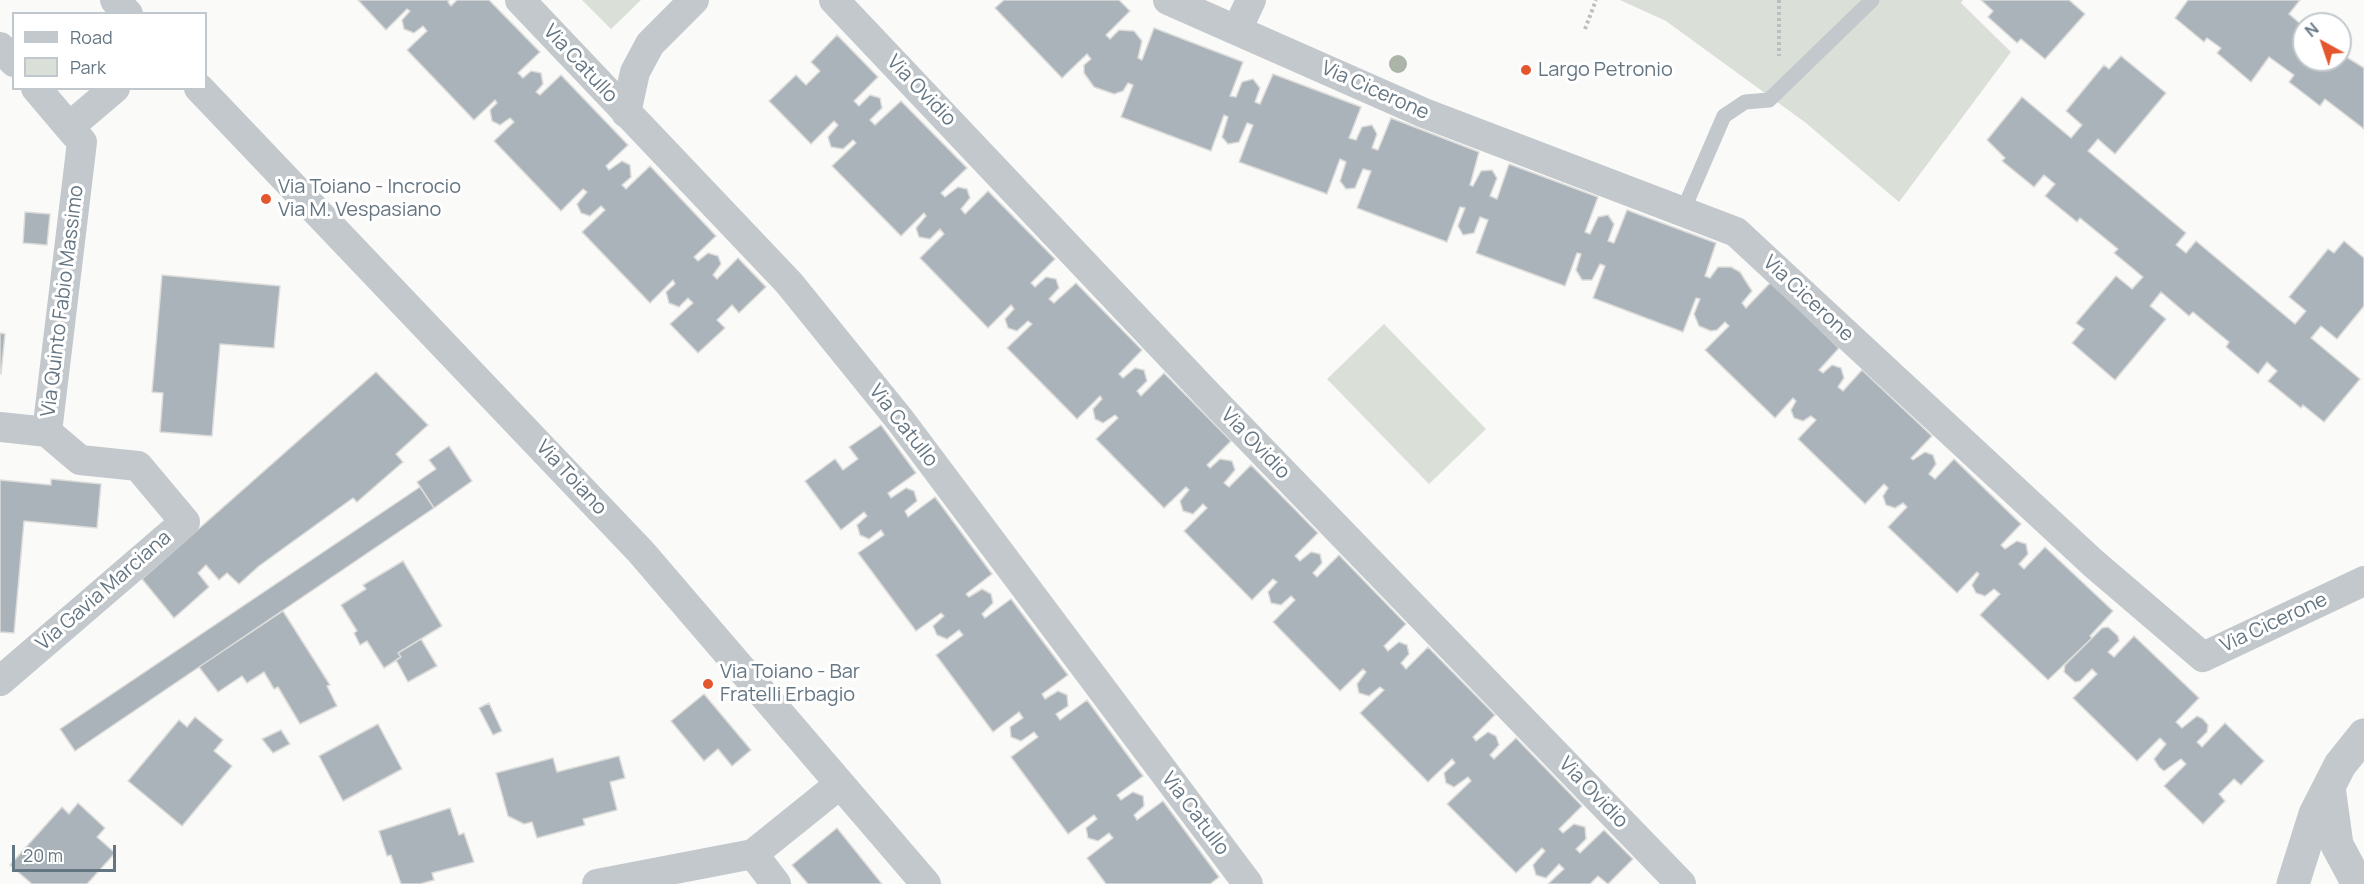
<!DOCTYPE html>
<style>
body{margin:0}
#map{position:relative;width:2364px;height:884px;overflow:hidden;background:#fafaf8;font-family:Manrope,sans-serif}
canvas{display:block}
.legend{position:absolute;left:12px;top:12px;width:195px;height:78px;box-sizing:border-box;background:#fff;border:2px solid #c1c8cd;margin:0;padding:8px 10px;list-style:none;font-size:18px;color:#657683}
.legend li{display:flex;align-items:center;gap:12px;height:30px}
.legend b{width:30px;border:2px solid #c1c8cd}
.north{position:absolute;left:2292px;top:12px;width:60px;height:60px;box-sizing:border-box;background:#fff;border:2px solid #c1c8cd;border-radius:50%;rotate:320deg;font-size:16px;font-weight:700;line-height:24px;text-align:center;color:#657683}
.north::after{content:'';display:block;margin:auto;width:21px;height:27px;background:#e4572e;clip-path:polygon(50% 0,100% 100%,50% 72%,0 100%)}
.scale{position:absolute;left:12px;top:845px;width:104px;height:27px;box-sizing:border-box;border:3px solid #657683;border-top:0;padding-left:8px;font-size:18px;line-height:21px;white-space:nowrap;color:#657683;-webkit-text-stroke:4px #fff;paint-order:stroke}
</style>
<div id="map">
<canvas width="2364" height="884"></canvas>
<ul class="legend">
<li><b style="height:8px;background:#c3c8cc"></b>Road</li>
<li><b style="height:16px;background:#dadfd7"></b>Park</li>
</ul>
<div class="north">N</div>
<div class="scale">20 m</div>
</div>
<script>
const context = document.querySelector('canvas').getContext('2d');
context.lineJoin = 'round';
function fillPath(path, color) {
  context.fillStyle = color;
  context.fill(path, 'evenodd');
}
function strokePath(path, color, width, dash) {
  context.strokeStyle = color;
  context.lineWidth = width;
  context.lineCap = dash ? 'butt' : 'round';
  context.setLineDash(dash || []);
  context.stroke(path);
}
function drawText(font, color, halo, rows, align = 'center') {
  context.font = font + ' Manrope,sans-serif';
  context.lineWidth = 6;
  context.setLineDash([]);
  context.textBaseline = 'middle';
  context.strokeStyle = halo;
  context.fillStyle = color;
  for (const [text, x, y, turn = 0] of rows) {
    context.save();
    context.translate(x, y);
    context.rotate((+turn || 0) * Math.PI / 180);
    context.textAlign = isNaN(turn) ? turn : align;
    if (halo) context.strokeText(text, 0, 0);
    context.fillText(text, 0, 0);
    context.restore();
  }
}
fillPath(new Path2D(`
 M582,0H641L611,29Z
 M1620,0H1963L1961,3L2011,52L1899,202L1806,123L1666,21Z
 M1384,324L1486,429L1429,484L1327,379Z`), '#dadfd7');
const building = new Path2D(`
 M358,0H449L448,2L451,6L457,0H489L540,52L518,73L523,78L531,71L541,73L543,84L536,92L540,95L561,75L628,145L606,166L609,170L622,161L630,165L631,177L622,185L626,189L650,166L716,236L694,257L698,261L708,253L718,256L721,264L713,275L717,279L738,258L766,287L739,313L732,305L717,320L725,328L698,353L670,324L693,303L688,298L679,307L669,303L666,292L675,284L673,280L650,303L582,232L605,210L601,206L590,216L581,213L577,204L587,192L583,189L561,211L494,141L514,122L510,118L500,125L492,121L490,110L497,103L495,100L474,120L407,50L427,31L423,26L414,33L404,29L402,20L410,11L407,9L386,30Z
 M1004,0H1119L1130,11L1106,35L1110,39L1119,30L1134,31L1142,41L1138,58L1142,60L1154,28L1243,62L1230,96L1236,97L1242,82L1253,79L1260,88L1255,102L1260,104L1273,74L1361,107L1349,138L1356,140L1362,127L1372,125L1377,134L1372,148L1378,150L1391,118L1479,152L1470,185L1473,186L1481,171L1492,170L1497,178L1490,196L1497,199L1509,164L1598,197L1585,232L1590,234L1598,217L1608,215L1614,224L1608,241L1614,243L1627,210L1716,243L1705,276L1710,278L1718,267H1731L1740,272L1752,291L1742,303L1746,308L1771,282L1839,348L1819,370L1823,373L1832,365L1841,368L1844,378L1838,387L1843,391L1862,370L1932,436L1911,458L1913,460L1925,452L1933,455L1936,464L1929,474L1935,479L1954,459L2021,524L2001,545L2005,549L2017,541L2026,544L2028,554L2019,564L2024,569L2045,547L2113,611L2090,636L2092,638L2048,680L1980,615L2000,594L1994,589L1985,596L1976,593L1972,585L1979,574L1977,572L1957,593L1888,527L1907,507L1903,503L1895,508L1886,505L1883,496L1888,488L1884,484L1865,504L1798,439L1816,420L1811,416L1803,421L1794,418L1791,410L1796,401L1793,398L1775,418L1705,350L1729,326L1725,322L1717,330L1711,331L1699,326L1694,314L1700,299L1696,298L1683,332L1593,298L1605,266L1600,264L1592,280H1582L1576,270L1581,254L1577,253L1565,286L1476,253L1488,220L1480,217L1474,233L1463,235L1458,226L1465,208L1460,207L1447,242L1357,208L1371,171L1363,169L1355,188L1346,189L1340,181L1346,162L1340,159L1327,194L1239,162L1253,125L1247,123L1239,142L1228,144L1222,137L1228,117L1224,115L1211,151L1121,117L1133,85L1128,83L1123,91L1114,94L1094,87L1084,73V65L1091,59L1087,54L1062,78L995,8Z
 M1981,0H2069L2085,14L2045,59L2021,39L2017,43L1988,17L1993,11Z
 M2188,0H2300L2289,14L2304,27V60H2340V53L2364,68V129L2325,99L2320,106L2289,82L2294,75L2269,57L2251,82L2217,53L2221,48L2207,38L2204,42L2175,18Z
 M837,35L878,77L854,101L859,106L870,95L880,98L882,108L870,120L875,125L901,101L967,168L941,193L945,197L958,187L967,189L970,198L961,209L965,214L988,191L1055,259L1031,283L1035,287L1046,277L1056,279L1059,288L1049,299L1054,303L1076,283L1142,350L1119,374L1123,378L1135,368L1144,370L1147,381L1137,391L1141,396L1164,373L1231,441L1207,465L1210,468L1220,459L1232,461L1235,470L1224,483L1229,487L1251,465L1318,533L1295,556L1300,561L1311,552L1320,554L1322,563L1313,573L1317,577L1339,555L1406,624L1384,646L1388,651L1399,642L1407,645L1409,654L1401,663L1406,669L1428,647L1495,715L1473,737L1476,741L1488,732L1496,736L1499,745L1490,755L1494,759L1516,738L1582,806L1559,829L1563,833L1574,824L1585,827L1586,839L1576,849L1580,853L1604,830L1633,859L1608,884L1598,876L1590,884H1548L1564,869L1559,864L1546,878L1536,875L1533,865L1545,851L1542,848L1516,873L1447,804L1471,781L1468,777L1454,787L1446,783L1444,773L1455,763L1452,759L1428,782L1360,713L1384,690L1380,687L1369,696L1359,693L1357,684L1366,672L1363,669L1340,691L1273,622L1295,600L1291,596L1281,605L1271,603L1268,592L1277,582L1273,579L1252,600L1184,531L1207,508L1203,504L1193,514L1183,511L1180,501L1189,490L1186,487L1164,508L1096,439L1118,418L1115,415L1103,423L1095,419L1093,409L1102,399L1100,396L1077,419L1007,348L1032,324L1028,321L1017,331L1008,328L1005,319L1014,309L1011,305L988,328L920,258L944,234L940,229L930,239L919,237L916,228L926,216L924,213L901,236L832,166L856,143L853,140L843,149L831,147L828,137L838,125L834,121L811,144L769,101L796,75L806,85L820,71L811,62Z
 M2121,56L2166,93L2115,154L2098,139L2088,151L2186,233L2176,245L2186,253L2196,241L2295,324L2306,311L2289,297L2328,249L2334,253L2344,241L2364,258V306L2337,339L2321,326L2311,338L2360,379L2324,422L2303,405L2301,408L2268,381L2277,371L2267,362L2258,374L2226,347L2229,342L2193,312L2189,316L2161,292L2150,306L2166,319L2115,380L2072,343L2084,329L2076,323L2116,276L2132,289L2143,277L2114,253L2118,249L2080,218L2077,222L2045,196L2055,184L2044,175L2034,187L2002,161L2005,158L1987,140L2022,97L2071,138L2082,125L2066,111L2104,65L2109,69Z
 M25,212L50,214L47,245L23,243Z
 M162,275L280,286L274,348L220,344L212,436L160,432L163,393L152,392Z
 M0,333L5,334L1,374L0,373Z
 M376,372L428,425L396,454L403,462L357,502L353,498L259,566L239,584L227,573L219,580L206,565L198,573L209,587L174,618L142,579Z
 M881,425L916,473L888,493L891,498L906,488L914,491L917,501L905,511L908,517L935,497L992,574L966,594L969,597L982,589L991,594L993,603L982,614L985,618L1011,599L1068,675L1042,694L1045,699L1058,691L1067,695L1068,706L1056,714L1060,720L1087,700L1143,776L1117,795L1121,800L1133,792L1143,796L1144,806L1134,815L1137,820L1163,801L1219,877L1210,884H1106L1087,858L1113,838L1109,833L1098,841L1088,838L1086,828L1097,819L1094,815L1068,834L1011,757L1038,737L1034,732L1021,741L1011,737L1010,727L1023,718L1019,712L993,732L936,655L963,635L959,630L947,639L937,635L933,626L944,616L941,613L916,631L858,553L884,535L881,530L869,539L860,535L857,525L867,516L864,512L841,530L805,481L835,459L843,470L858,459L849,447Z
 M449,446L472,481L434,508L417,482L436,469L429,460Z
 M51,479L101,484L97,528L24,521L14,633L0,632V480L51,485Z
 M420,487L434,508L75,751L60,729Z
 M403,561L442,626L398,653L401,657L384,668L367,641L360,645L354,633L357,631L341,605L366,589L363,585Z
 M283,611L330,685L327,686L337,706L300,724L278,687L274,689L264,672L247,683L242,676L218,692L199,667Z
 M2108,627L2118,636L2119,641L2108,652L2114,657L2134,636L2199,698L2176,722L2182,728L2197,716L2203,719L2208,725L2207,732L2197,742L2202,747L2225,723L2264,761L2241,785L2234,779L2219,794L2225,801L2203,824L2164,786L2186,764L2181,759L2164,771L2159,767L2154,759L2166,744L2160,738L2137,761L2073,698L2097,674L2092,669L2080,681L2075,682L2064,672L2065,665L2102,628Z
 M421,639L437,666L408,682L396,660L401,657L398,653Z
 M704,694L751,750L732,766L718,749L704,761L671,721Z
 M489,703L502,731L493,735L479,708Z
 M195,717L223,740L214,751L232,766L182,826L128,781L179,720L187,727Z
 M378,724L402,769L343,801L319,756Z
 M281,730L290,744L273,753L262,739Z
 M619,756L625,778L610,782L617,810L583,819L585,825L537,838L532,822L524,824L508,816L496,773L553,758L557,772Z
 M78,803L105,828L97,837L115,853L87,884H32L10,865L62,807L69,814Z
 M450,808L459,835L464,833L474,862L432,873L434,880L420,884H401L391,855L387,856L379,831Z
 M837,828L882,884H808L792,865Z`);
fillPath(building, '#aab3b9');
strokePath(building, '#dcdcda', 1.5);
strokePath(new Path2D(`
 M1779,0V56
 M1585,29L1596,0`), '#bbbfc2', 4, [3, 3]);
strokePath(new Path2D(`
 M1682,213L1724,116L1745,102L1769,100L1872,0`), '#c3c8cc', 15);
strokePath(new Path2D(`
 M115,0L128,14
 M520,0L789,283L900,420L1248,884
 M834,0L1208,395L1681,884
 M1168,0L1424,113L1736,232L2093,563L2203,657L2364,581
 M1237,30L1251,0
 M0,47L14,62
 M36,88L69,127L115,88
 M199,88L641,552L926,884
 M626,113L635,72L650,44L694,0
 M0,427L47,432L82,142L69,127
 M0,681L185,522L138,466L80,460L47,432
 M753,854L776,884
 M597,884L753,854L840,784`), '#c3c8cc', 30);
strokePath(new Path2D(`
 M2329,787L2337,845L2358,884
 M2293,884L2315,814L2340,765L2364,735`), '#c3c8cc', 33);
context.fillStyle = '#aab4a7';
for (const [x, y] of [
 [1398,64]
]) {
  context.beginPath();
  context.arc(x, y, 9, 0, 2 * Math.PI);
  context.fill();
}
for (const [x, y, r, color] of [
 [1526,70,6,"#e4572e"],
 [266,199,6,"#e4572e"],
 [708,684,6,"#e4572e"]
]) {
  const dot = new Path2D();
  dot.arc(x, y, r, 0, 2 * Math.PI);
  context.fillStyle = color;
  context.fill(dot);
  strokePath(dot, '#fff', 2);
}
drawText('20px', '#657683', '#fff', [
 ["Via Catullo",580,64,47],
 ["Via Ovidio",921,91,46],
 ["Via Cicerone",1375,91,24],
 ["Via Cicerone",1808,299,43],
 ["Via Quinto Fabio Massimo",63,301,-83],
 ["Via Catullo",903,426,52],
 ["Via Ovidio",1255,444,46],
 ["Via Toiano",571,478,47],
 ["Via Gavia Marciana",104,591,-41],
 ["Via Cicerone",2274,623,-25],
 ["Via Ovidio",1593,793,46],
 ["Via Catullo",1195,814,53]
]);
drawText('20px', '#657683', '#fff', [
 ["Largo Petronio",1538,70],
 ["Via Toiano - Incrocio",278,187],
 ["Via M. Vespasiano",278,210],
 ["Via Toiano - Bar",720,672],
 ["Fratelli Erbagio",720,695]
], 'left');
</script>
